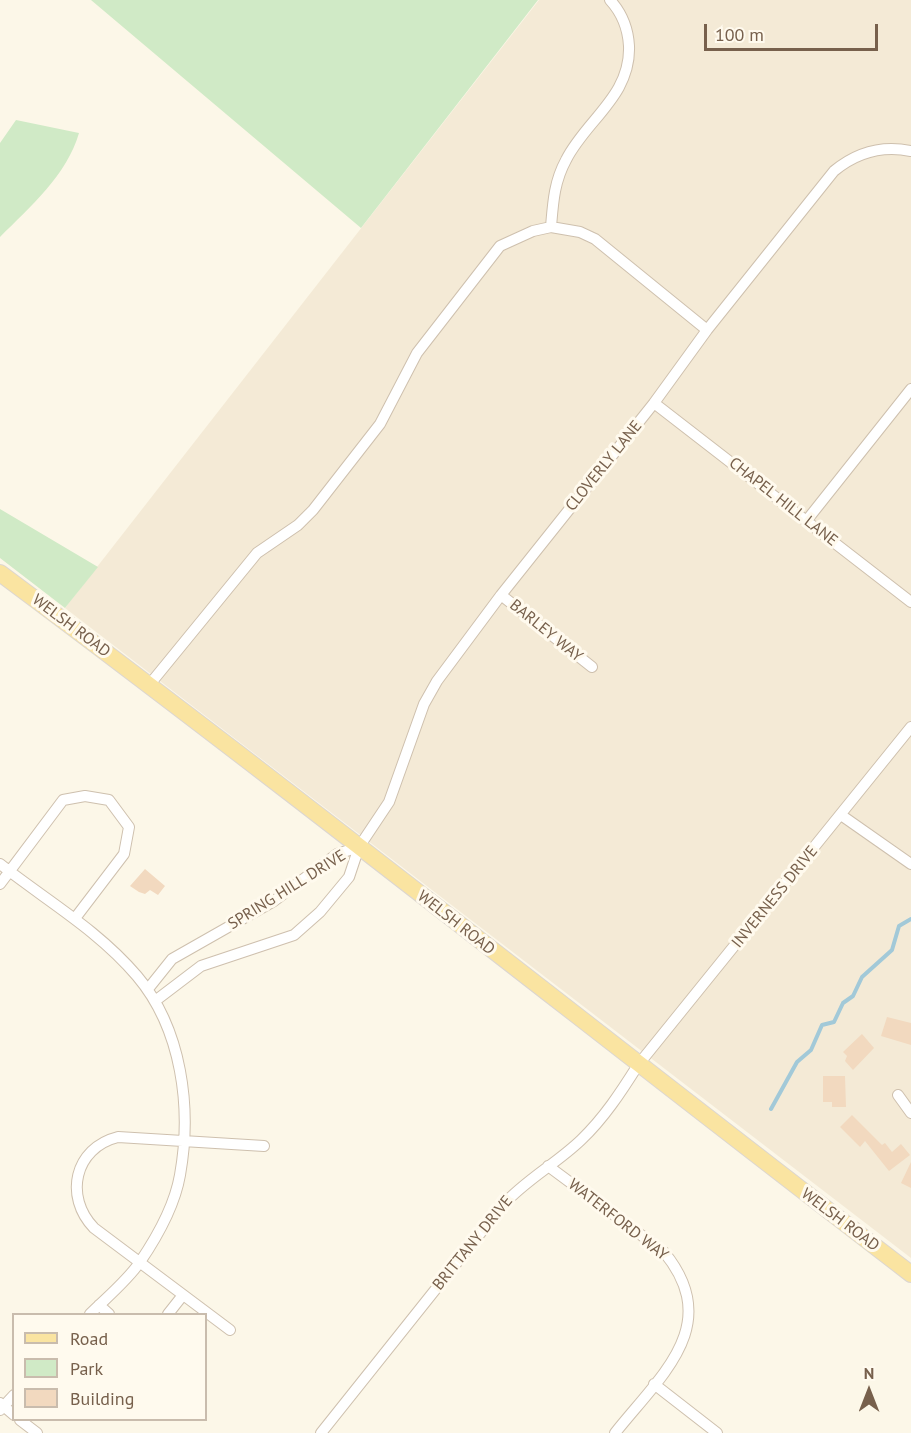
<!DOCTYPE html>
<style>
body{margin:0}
#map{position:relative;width:911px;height:1433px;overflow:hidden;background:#fcf7e8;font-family:"PT Sans",sans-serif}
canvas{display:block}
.legend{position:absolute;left:12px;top:1313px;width:195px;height:108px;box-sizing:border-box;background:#fffaee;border:2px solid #c9bcad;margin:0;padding:8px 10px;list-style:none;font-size:18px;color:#77604c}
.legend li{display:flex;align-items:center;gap:12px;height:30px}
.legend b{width:30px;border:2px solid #c9bcad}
.north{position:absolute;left:839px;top:1361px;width:60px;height:60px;-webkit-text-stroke:4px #fffaee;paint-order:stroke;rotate:0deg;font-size:16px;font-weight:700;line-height:24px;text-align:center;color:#77604c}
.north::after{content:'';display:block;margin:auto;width:21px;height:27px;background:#77604c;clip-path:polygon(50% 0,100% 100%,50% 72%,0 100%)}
.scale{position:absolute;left:704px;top:24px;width:174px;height:27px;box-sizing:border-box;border:3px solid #77604c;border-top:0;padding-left:8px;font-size:18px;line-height:21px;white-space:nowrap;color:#77604c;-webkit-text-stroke:4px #fffaee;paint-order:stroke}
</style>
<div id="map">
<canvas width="911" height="1433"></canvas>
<ul class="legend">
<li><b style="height:8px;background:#fae4a1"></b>Road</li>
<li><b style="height:16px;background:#d0eac6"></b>Park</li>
<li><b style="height:16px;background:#f2d9bf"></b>Building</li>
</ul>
<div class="north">N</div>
<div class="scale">100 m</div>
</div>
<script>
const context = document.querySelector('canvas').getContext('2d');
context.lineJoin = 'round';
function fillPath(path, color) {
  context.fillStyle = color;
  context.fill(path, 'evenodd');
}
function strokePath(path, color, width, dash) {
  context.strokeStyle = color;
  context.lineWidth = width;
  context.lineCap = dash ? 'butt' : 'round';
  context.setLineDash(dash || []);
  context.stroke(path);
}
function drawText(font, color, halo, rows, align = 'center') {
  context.font = font + ' "PT Sans",sans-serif';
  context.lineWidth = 6;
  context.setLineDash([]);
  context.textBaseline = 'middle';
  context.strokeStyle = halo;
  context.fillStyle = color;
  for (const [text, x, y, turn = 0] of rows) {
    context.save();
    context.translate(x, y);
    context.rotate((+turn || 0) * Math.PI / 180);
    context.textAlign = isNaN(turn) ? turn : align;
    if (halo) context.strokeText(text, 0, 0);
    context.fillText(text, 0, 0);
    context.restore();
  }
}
fillPath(new Path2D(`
 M539,0H911V1258L65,608Z`), '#f4ead6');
fillPath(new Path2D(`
 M91,0H538L361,228Z
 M16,120L79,133C67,175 30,207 0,237V143Z
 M0,509L98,567L65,608L0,558Z`), '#d0eac6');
strokePath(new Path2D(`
 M771,1109L797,1062L811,1050L822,1025L834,1022L843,1003L853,996L862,977L892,950L899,926L911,919`), '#a2c9d8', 4);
fillPath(new Path2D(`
 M145,869L165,886L158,895L150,890L145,894L139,892L130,886Z
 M887,1017L911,1023V1045L881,1036Z
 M862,1034L874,1048L853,1070L845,1061L847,1056L843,1052Z
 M823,1076H845L846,1107H832V1102H823Z
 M852,1115L882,1145L885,1143L892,1152L901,1144L910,1155L889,1171L865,1141L860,1147L840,1127Z
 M911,1162V1188L901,1183Z`), '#f2d9bf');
const minor = new Path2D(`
 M551,227C553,203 554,182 566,160C586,120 631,96 629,46C628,28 622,13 610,0
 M654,403L911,602
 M807,520L911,389
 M501,595L592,667
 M150,684L257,553L298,525L313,510L380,424L417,353L500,246L533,231L551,227L580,232L595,239L707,330
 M841,815L911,864
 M0,864C47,901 98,930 137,976C182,1029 192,1108 180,1175C175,1204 157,1237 140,1262C127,1281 106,1298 90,1314
 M0,884L63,800L85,796L109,800L129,827L124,854L76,917
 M148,989L172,959L274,901L337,854L359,847
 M155,1001L201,966L294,935L320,912L349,877L359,847L389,802L424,704L437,681L501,595L654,403L707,330L834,171C857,152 882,145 911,151
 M898,1095L911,1113
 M548,1166L664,1252C724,1325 661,1375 615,1433
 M99,1305L109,1314
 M168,1314L183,1295
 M230,1330L94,1228C64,1197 74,1148 118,1137L264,1146
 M654,1384L717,1433
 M0,1403L14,1415
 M0,1410L14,1395
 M20,1420L37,1433
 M321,1433L502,1206C525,1180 556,1164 581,1140C604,1118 621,1092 638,1065L911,727`);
const primary = new Path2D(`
 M0,573C307,802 607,1041 911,1274`);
strokePath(minor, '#cec0ae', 12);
strokePath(primary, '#dcd6d0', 18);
strokePath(minor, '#fff', 10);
strokePath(primary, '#fae4a1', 16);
drawText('16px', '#77604c', '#fffaee', [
 ["CLOVERLY LANE",604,466,-51],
 ["CHAPEL HILL LANE",783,502,38],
 ["WELSH ROAD",71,626,37],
 ["BARLEY WAY",546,631,39],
 ["SPRING HILL DRIVE",287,890,-32],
 ["INVERNESS DRIVE",775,897,-51],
 ["WELSH ROAD",456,923,38],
 ["WATERFORD WAY",618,1220,38],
 ["WELSH ROAD",840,1220,37],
 ["BRITTANY DRIVE",473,1243,-51]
]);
</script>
